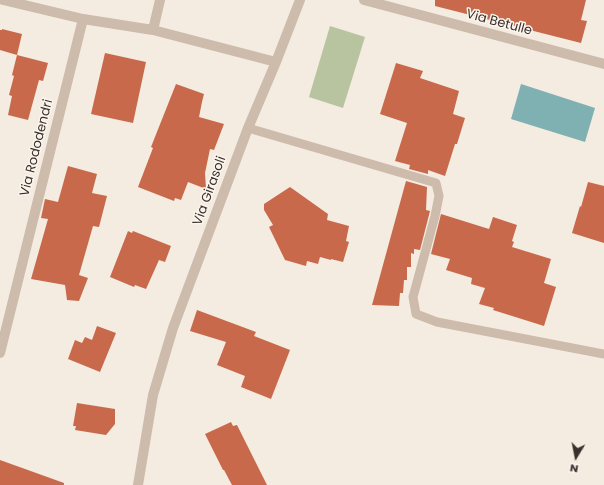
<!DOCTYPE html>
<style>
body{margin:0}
#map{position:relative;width:604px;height:485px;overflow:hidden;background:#f4ebe1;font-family:Poppins,sans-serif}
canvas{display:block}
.north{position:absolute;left:556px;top:437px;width:40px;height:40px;-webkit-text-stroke:3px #fbf5ee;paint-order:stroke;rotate:190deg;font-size:11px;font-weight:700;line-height:16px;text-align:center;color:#3b302b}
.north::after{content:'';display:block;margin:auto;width:14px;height:18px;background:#3b302b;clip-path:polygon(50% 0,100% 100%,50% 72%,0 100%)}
</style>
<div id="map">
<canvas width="604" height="485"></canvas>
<div class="north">N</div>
</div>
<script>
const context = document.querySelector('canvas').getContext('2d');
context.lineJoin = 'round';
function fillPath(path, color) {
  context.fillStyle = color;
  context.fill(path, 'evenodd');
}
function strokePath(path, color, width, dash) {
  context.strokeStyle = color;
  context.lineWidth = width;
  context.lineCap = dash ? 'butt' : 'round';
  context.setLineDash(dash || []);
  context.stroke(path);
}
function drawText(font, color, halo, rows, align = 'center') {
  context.font = font + ' Poppins,sans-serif';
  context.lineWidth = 3;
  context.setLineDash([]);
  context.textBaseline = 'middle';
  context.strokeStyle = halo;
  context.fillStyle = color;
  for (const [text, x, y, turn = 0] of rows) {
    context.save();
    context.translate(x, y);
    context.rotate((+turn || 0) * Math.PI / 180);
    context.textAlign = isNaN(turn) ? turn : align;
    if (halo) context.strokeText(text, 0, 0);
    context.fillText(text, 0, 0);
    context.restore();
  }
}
fillPath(new Path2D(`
 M330,26L365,37L343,108L309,97Z`), '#b8c4a0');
fillPath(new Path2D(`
 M521,84L595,108L585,142L511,119Z`), '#7fb0b2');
fillPath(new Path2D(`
 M435,0H586L581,20L587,21L581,43L435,6Z
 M2,29L22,34L17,55L0,50V30H2Z
 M105,53L146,62L133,123L91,114Z
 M17,55L48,63L43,81L39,80L28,120L8,115L12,96L9,95L14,76L12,75Z
 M396,63L423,71L420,78L459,91L453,114L465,118L457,144H455L445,176L428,170V174L409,169L410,165L395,161L407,123L380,114Z
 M176,84L204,94L202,102L199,117L224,124L214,150L210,149L205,173L206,189L188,182L181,200L175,198L174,201L138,187L153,148L151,147Z
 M68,166L97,174L92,193L107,196L99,227L93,226L79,275L88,278L79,301L67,300L65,285L31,279L48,219L41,218L45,199L58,202Z
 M406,181L427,187L426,210L430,211L420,250L414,249V254L411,253V267H407V280H404L403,293H400L399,306L372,305Z
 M588,182L604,186V243L572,233L580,206L581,207Z
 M290,187L328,214L327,220L349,226L346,241L349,242L343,262L331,259V260L320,257L318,264L307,261L306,266L285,260L269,227L273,225L264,210V204Z
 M441,214L489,229L493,217L517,225L512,241L514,242L512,247L551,259L544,283L556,287L544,326L493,310L494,308L479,304L485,288L471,284L472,278L446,270L450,259L431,254Z
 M128,231L132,233L133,231L171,246L165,262L159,260L146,289L135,285L134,287L110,277Z
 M197,310L256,332L254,336L290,350L271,399L241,387L245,376L217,365L226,342L190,331Z
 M97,326L116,333L100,372L68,359L75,340L82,343L85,337L92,340Z
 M77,403L115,409V424L106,435L75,430L76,426H73Z
 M231,422L233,426L237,425L267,485H232L224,470H223L205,434Z
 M0,460L64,483V485H0Z`), '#c8694b');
strokePath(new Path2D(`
 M248,128L436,183L439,196L435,216L413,297L416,314L437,322L604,354`), '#cdbbac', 9);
strokePath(new Path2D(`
 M3,0L83,19
 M364,0L604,64
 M276,62L300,0
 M0,353L83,19L153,30
 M138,485L153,395L173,328L248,128L276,62L153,30L160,0`), '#cdbbac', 10);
drawText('13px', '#3b302b', '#fbf5ee', [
 ["Via Betulle",499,23,15],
 ["Via Rododendri",37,148,-76],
 ["Via Girasoli",210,191,-70]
]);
</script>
